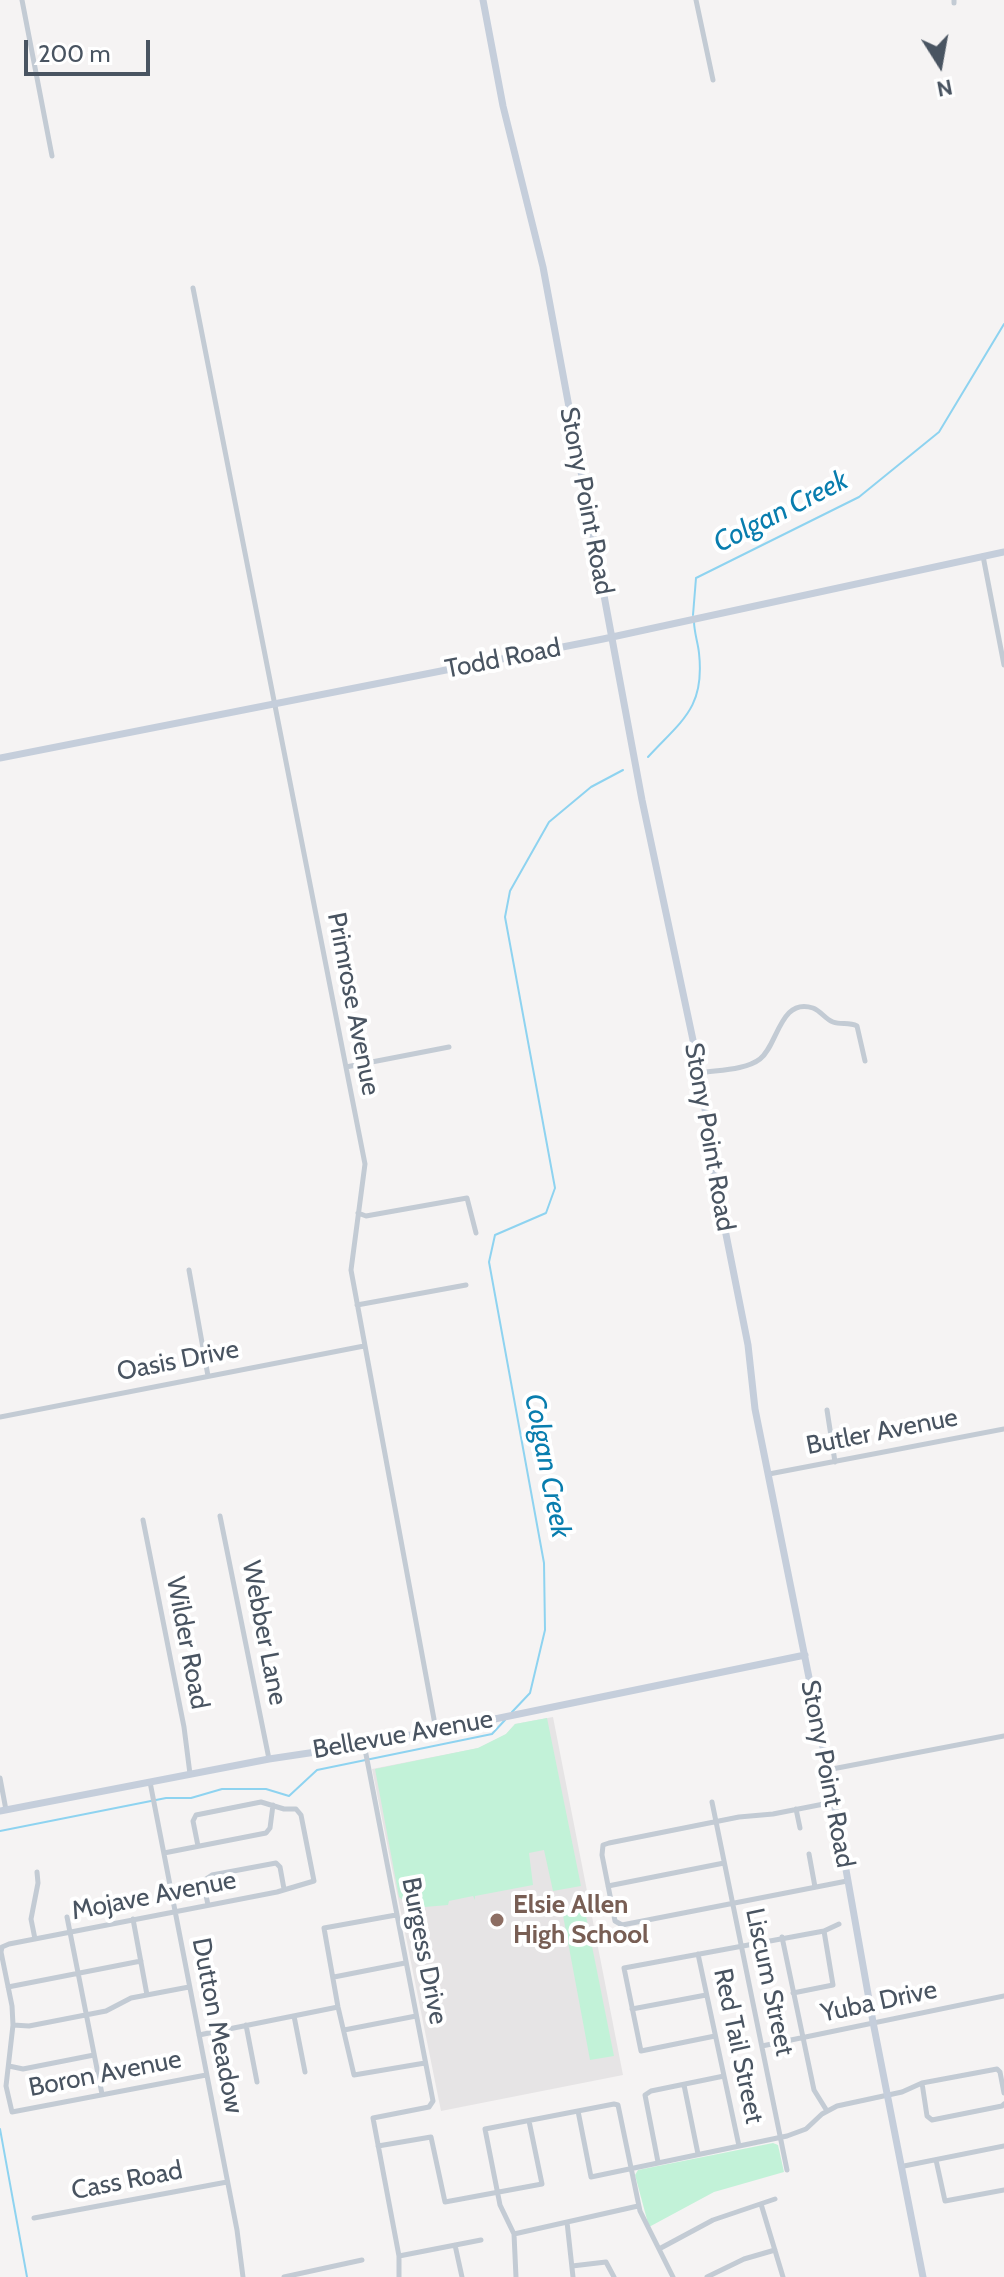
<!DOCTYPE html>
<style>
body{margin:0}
#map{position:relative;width:1004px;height:2277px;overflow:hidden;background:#f5f3f3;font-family:Cabin,sans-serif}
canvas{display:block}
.north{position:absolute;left:900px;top:24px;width:80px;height:80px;-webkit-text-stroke:6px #fff;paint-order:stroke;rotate:169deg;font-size:22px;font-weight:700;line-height:32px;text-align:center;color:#495461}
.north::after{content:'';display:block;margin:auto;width:28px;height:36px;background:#495461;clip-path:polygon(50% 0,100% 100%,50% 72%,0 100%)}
.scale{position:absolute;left:24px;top:40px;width:126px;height:36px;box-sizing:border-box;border:4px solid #495461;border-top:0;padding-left:10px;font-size:24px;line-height:28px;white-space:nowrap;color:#495461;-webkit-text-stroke:6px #fff;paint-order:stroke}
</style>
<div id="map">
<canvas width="1004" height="2277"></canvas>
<div class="north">N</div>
<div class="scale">200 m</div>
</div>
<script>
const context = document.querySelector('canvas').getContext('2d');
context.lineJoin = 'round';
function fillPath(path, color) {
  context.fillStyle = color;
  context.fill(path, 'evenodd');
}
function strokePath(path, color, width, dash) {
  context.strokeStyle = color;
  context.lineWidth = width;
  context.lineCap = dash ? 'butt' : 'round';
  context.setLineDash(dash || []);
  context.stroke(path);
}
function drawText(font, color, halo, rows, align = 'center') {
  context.font = font + ' Cabin,sans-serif';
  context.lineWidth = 8;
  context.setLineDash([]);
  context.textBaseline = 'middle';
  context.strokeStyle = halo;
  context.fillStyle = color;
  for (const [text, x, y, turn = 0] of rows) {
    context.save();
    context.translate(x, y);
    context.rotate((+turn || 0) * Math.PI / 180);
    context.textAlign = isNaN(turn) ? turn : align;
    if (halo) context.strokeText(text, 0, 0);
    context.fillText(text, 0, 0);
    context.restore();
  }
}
fillPath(new Path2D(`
 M553,1717L623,2075L441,2111L372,1769L478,1748L506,1734L515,1724Z`), '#e6e4e5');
fillPath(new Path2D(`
 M547,1718L581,1886L553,1891L544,1850L529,1853L533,1885L475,1896V1900L473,1896L449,1901L448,1905L413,1908L399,1897L375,1769L478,1748L506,1734L515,1724Z
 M584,1906L614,2056L590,2060L562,1910Z
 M773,2143L778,2145L784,2172L714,2192L649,2227L635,2175L638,2170Z`), '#c2f2d8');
strokePath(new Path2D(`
 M693,615L696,578L859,497L939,432L1004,324
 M648,757C682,720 705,708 699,653C698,643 694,632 694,621
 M512,1712L530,1693L545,1630L544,1563L489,1262L495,1235L546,1213L555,1188L505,917L510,891L549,822L591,787L623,770
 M0,1831L166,1798H191L222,1789H266L289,1796L317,1770L492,1734L505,1720
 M0,2129L27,2277`), '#8ed3f0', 2);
strokePath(new Path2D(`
 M22,0L52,156
 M696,0L713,80
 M954,0V3
 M193,288L365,1164L351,1270L436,1730
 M983,556L1004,665
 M346,1067L449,1047
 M700,1073C717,1070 746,1070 760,1059C778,1045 780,997 813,1008C821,1011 825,1019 833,1022C841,1025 849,1022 857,1026L865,1061
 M358,1213L366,1216L467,1198L476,1233
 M189,1270L208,1376
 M357,1305L466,1285
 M827,1410L835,1462
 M0,1417L364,1346
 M769,1474L1004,1429
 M220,1516L269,1759
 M143,1520L184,1727L190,1774
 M364,1744L433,2101L429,2107L373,2118L399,2256V2277
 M827,1770L1004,1736
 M0,1778L6,1810
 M150,1782L237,2230L243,2277
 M712,1802L787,2170
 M834,1802L773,1814L739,1817L609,1843L603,1845L602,1855L615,1921L622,1925L847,1881
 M796,1809L800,1828
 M198,1846L193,1821L196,1815L261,1802L284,1809H296L301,1815L314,1881L277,1892L9,1944L2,1947L1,1952L12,2006L13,2025L6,2086L12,2112L206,2075
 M164,1853L266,1833L270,1828L273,1805
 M809,1854L815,1887
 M608,1886L724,1863
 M208,1905L203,1881L212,1875L276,1863L280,1867L284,1889
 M396,1915L324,1928L338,2007L354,2075L425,2063
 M67,1917L102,2094
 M133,1919L147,1995
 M782,1937L814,2090L827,2111
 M35,1939L31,1919L38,1883L37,1872
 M698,1954L739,2146
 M334,1977L405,1963
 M8,1987L141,1961
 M793,1993L833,1985L824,1931
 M632,2009L706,1995
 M294,2016L305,2072
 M13,2025L29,2026L106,2011L131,1998L189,1987
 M246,2025L257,2082
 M344,2030L416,2016
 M199,2035L338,2007
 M715,2036L641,2051L624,1968L824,1931L839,1924
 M762,2046L1004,1996
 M9,2066L23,2069L94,2055
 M922,2083L927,2116L932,2120L1002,2106L1004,2104
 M684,2085L698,2154
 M578,2111L591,2177L787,2136L806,2129L822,2114L837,2106L902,2092L922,2083L997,2069L1000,2072L1004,2093
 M378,2146L431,2137L445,2202L542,2184L529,2121
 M936,2160L945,2201L1004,2190
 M658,2162L645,2095L651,2091L724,2076
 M904,2166L1004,2146
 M761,2204L783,2277
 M34,2218L227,2182
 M567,2222L573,2277
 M514,2234L638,2206
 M455,2245L462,2277
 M659,2249L713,2220L775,2199
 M399,2256L481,2240
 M572,2266L606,2262L614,2277
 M284,2277L362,2260
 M516,2277L514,2234L500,2205L485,2129L614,2104L618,2105L640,2211L673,2277
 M707,2277L744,2259L775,2250`), '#c3cbd4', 5);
strokePath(new Path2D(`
 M483,0L503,106L543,267L642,800L700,1073L714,1174L748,1345L755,1409L834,1802L873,2022L923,2277
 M0,758L603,639L1004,552
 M0,1811L269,1759L336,1749L485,1721L805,1655`), '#c5cedb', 7);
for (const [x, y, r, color] of [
 [497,1920,8,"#8d6e63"]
]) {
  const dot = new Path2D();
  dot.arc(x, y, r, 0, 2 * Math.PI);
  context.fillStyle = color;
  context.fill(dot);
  strokePath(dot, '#fff', 3);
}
drawText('26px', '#495461', '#fff', [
 ["Stony Point Road",586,501,79],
 ["Todd Road",503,659,-11],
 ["Primrose Avenue",353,1004,79],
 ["Stony Point Road",709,1137,80],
 ["Oasis Drive",178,1361,-11],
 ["Butler Avenue",882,1432,-11],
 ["Webber Lane",264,1633,79],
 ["Wilder Road",187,1643,79],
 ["Bellevue Avenue",403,1735,-10],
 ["Stony Point Road",827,1774,79],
 ["Mojave Avenue",154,1896,-11],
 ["Burgess Drive",424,1951,79],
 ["Liscum Street",769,1982,78],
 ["Yuba Drive",879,2002,-12],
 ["Dutton Meadow",217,2026,79],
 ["Red Tail Street",738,2046,78],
 ["Boron Avenue",105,2074,-11],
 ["Cass Road",127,2181,-11]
]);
drawText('bold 26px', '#785e54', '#fff', [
 ["Elsie Allen",513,1905],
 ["High School",513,1935]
], 'left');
drawText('italic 28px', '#087dae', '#fff', [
 ["Colgan Creek",781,512,-27],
 ["Colgan Creek",547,1466,79]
]);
</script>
